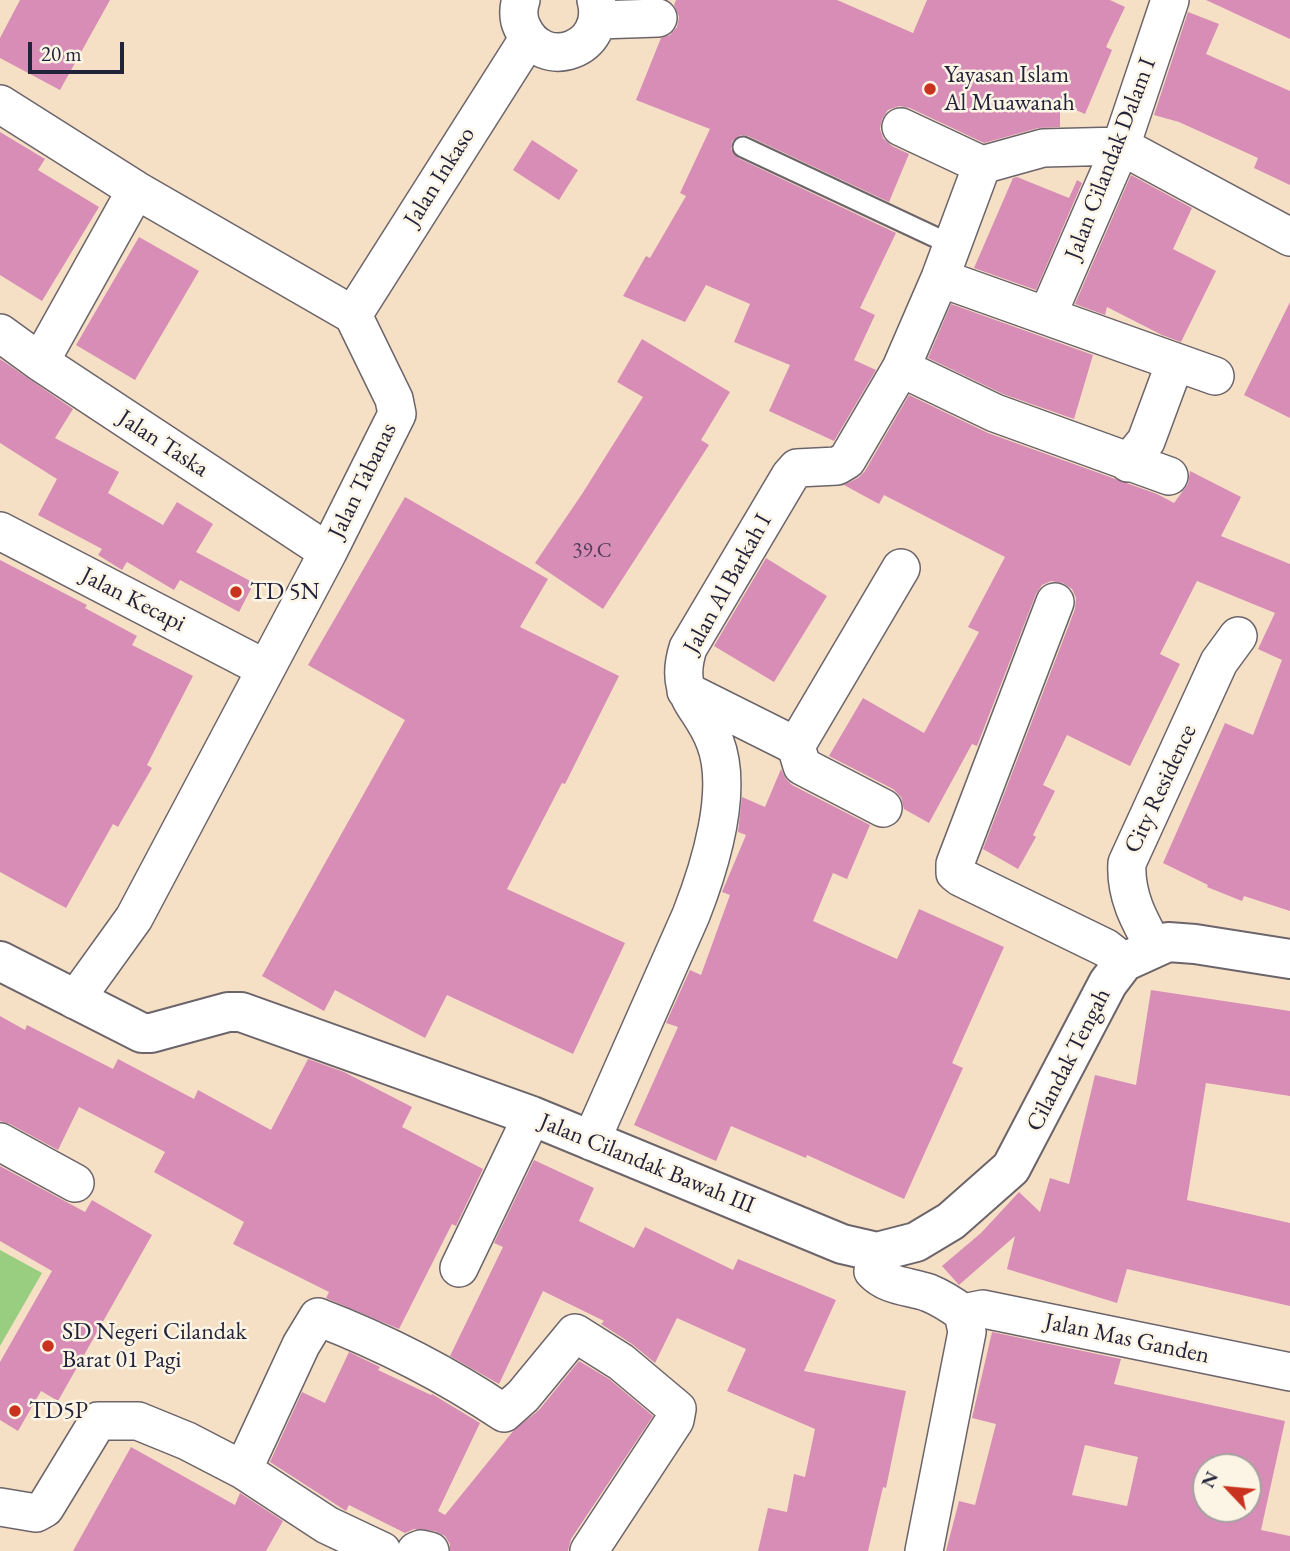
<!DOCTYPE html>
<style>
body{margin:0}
#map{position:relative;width:1290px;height:1551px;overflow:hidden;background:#f5e0c5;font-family:"EB Garamond",serif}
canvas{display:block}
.north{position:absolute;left:1192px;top:1453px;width:70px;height:70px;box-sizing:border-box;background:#fcf5e5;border:2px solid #a5a1a1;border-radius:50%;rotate:296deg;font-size:19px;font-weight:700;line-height:28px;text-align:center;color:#22223b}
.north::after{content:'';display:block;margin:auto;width:24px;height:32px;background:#c8321e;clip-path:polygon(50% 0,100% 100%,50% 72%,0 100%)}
.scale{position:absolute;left:28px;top:42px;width:96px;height:32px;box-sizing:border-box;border:4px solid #22223b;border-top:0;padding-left:9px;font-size:21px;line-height:24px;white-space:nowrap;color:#22223b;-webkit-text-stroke:5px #fcf5e5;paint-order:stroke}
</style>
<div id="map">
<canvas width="1290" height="1551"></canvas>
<div class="north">N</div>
<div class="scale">20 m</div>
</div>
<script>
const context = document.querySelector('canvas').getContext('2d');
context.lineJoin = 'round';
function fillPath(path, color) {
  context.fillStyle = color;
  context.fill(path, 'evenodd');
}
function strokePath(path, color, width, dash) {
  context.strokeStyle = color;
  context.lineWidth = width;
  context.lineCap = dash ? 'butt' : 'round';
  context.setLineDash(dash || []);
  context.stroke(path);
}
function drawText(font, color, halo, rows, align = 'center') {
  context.font = font + ' "EB Garamond",serif';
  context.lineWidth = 5;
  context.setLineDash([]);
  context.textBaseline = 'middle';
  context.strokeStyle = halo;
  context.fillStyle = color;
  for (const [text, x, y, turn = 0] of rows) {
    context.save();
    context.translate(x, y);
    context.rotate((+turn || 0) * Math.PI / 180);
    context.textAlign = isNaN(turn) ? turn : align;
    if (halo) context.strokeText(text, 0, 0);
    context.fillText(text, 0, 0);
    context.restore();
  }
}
fillPath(new Path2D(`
 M0,1250L42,1273L0,1346Z`), '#99ce80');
fillPath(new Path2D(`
 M20,0H110L60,90L0,58V38Z
 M676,0H837L913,33L927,0H1110L1125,7L1106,47L1112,50L1085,114L1060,103V127L1038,128L984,143L910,108L899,106L888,110L882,119L880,129L883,138L892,146L909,154L889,202L748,136L741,135L732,141L731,149L738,158L896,233L860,308L875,315L854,360L876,370L834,441L769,411L790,365L734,342L750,304L706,285L685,322L623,296L646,256L650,258L686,196L680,193L710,129L636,100L661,38L670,35L677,27L679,17L674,5Z
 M1206,0H1290V39Z
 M1188,12L1219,24L1206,54L1290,91V185L1254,168L1258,158L1179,122L1154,115Z
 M0,132L45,159L38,170L99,207L42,301L0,275Z
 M532,140L578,170L559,200L513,170Z
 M1131,175L1192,208L1173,249L1216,271L1181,342L1162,335L1107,307L1105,315L1075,304Z
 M1017,177L1069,198L1077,180L1082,183L1036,290L974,268L1013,178Z
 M139,237L199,271L135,380L76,345Z
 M1290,302V418L1244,395Z
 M951,304L1093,355L1074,419L1003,394L928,358Z
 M642,339L730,392L701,440L709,445L603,609L535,563L582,494L643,397L617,382Z
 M0,359L73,409L55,438L119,472L108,493L163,525L177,502L213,524L196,552L254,583L239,612L180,580L174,590L127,562L122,570L98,555L102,549L38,515L57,479L0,443Z
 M909,395L988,433L1157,494L1174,503L1188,484L1190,471L1241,497L1221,536L1290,564V911L1244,896L1242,901L1207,887L1208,885L1163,863L1225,723L1253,735L1282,660L1258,649L1275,613L1197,581L1160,654L1180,664L1130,766L1067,735L1043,785L1055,791L1033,835L1036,837L1018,869L983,849L1075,609L1076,598L1072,589L1063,583L1051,581L1042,585L1036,594L977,746L972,744L929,823L904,809L901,797L893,789L829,756L863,698L924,733L979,632L968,627L1005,557L884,495L879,504L844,485L858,478L865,471Z
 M405,497L548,579L520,627L619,676L565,784L562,783L507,889L625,943L573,1054L447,995L425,1038L335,990L324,1011L262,976L405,720L308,665Z
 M766,558L827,596L774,682L714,646Z
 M0,560L87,605L85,608L137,636L132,645L193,676L147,765L152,768L118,827L113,824L66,908L0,872Z
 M781,769L786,779L792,785L870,825L847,879L833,873L813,921L897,959L919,909L1004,947L952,1063L963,1068L904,1199L807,1155L806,1158L731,1126L716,1161L634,1125L678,1027L666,1023L690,970L701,975L730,895L722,892L746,835L738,832L742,797L765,807Z
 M1151,990L1290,1011V1096L1206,1083L1187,1200L1290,1223V1306L1127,1269L1117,1303L1007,1269L1015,1236L959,1285L942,1266L981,1233L1019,1192L1040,1212L1050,1178L1069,1184L1095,1075L1136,1085Z
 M0,1016L25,1030L27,1025L113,1069L118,1059L194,1099L198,1090L271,1130L308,1059L344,1072L412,1107L402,1127L483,1169L456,1226L452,1224L399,1329L326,1298L329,1292L233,1244L244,1222L154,1172L165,1152L79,1107L58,1150L10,1124L0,1121Z
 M534,1160L594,1188L579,1221L634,1248L645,1227L733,1270L738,1259L836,1300L804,1371L906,1391L886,1488L883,1487L868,1551H758L768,1508L787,1512L794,1474L805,1477L815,1429L727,1391L746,1349L677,1318L655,1363L632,1344L601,1324L604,1321L543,1291L499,1384L450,1356L503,1247L494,1243Z
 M0,1166L85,1212L92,1200L152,1235L58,1401L41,1391L18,1431L0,1420V1362L52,1271L0,1241Z
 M992,1332L1121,1359L1114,1384L1285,1421L1261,1530L1290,1536V1551H946L959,1501L975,1505L996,1424L972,1418ZM1085,1445L1138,1457L1127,1506L1072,1495ZM1206,1467H1248V1509H1206Z
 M349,1352L380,1367L378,1370L431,1395L432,1394L480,1423L438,1511L445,1515L514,1430L539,1410L579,1361L609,1379L653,1416L571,1539L568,1551H450V1544L445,1536L435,1531L414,1529L405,1533L349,1505L346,1511L270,1462L302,1392L325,1403Z
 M131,1447L235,1505L240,1493L283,1521L266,1551H73Z`), '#d88db7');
const lane = new Path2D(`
 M743,147L952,245`);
const street = new Path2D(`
 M521,0C518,8 518,19 522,27C543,74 609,49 596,0
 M598,20L658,18
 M0,104L136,190L353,315L394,399L397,414L328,552L134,918L75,1000
 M901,127L982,165
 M982,165L1043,148L1121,146L1290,237
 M940,278L1215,376
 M353,315L528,39
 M1047,316L1121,146L1170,0
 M0,333L40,362L328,552
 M40,362L136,190
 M901,368L995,413L1169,476
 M1128,463L1146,441L1169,379
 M0,531L266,669
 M1055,602L955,864V873L960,877L1106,948L1124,962
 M686,691L796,746L802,766L883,808
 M796,746L901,568
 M1154,947C1139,920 1125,895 1127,863L1219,662L1238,636
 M591,1141L691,915C709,869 734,791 715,742C701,704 673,696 688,648L790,476L797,468L837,466L847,460L901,368L940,278L982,165
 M0,1142L75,1183
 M877,1252L873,1271C888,1287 909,1286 929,1293C941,1298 952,1305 963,1313L967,1332L924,1551
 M459,1268L532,1116
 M963,1313L983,1309L1290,1372
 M243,1470L301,1345L318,1317C383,1342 446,1374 504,1413L523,1396L575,1333L621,1362L677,1409L675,1420L589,1551
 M0,1507L36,1513L45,1508L98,1421H138L187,1441L243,1470L327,1525L382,1551
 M416,1551L421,1549L430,1551`);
const secondary = new Path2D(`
 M0,961L142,1033H151L228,1012H241L532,1116L842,1244L877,1252L916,1242L951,1221L1011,1168L1108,983L1124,962L1168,942L1195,944L1290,959`);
strokePath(lane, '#6c646b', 23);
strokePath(street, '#6c646b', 40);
strokePath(secondary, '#6c646b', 42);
strokePath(lane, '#fff', 19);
strokePath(street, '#fff', 37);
strokePath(secondary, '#fff', 38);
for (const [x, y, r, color] of [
 [930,89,7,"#c8321e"],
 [236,592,7,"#c8321e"],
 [48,1346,7,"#c8321e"],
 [15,1411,7,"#c8321e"]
]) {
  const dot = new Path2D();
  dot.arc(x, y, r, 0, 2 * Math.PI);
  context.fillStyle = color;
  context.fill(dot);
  strokePath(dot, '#fcf5e5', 2.5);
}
drawText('21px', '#503d5a', null, [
 ["39.C",592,551]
]);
drawText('24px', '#22223b', '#fcf5e5', [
 ["Yayasan Islam",944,75],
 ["Al Muawanah",944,103],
 ["TD 5N",250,592],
 ["SD Negeri Cilandak",62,1332],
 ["Barat 01 Pagi",62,1360],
 ["TD5P",29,1411]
], 'left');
drawText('24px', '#22223b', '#fcf5e5', [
 ["Jalan Cilandak Dalam I",1111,159,-69],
 ["Jalan Inkaso",440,177,-58],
 ["Jalan Taska",163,444,33],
 ["Jalan Tabanas",363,481,-64],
 ["Jalan Al Barkah I",728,584,-61],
 ["Jalan Kecapi",133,600,27],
 ["City Residence",1161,789,-65],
 ["Cilandak Tengah",1069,1060,-63],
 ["Jalan Cilandak Bawah III",647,1164,22],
 ["Jalan Mas Ganden",1127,1339,12]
]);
</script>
